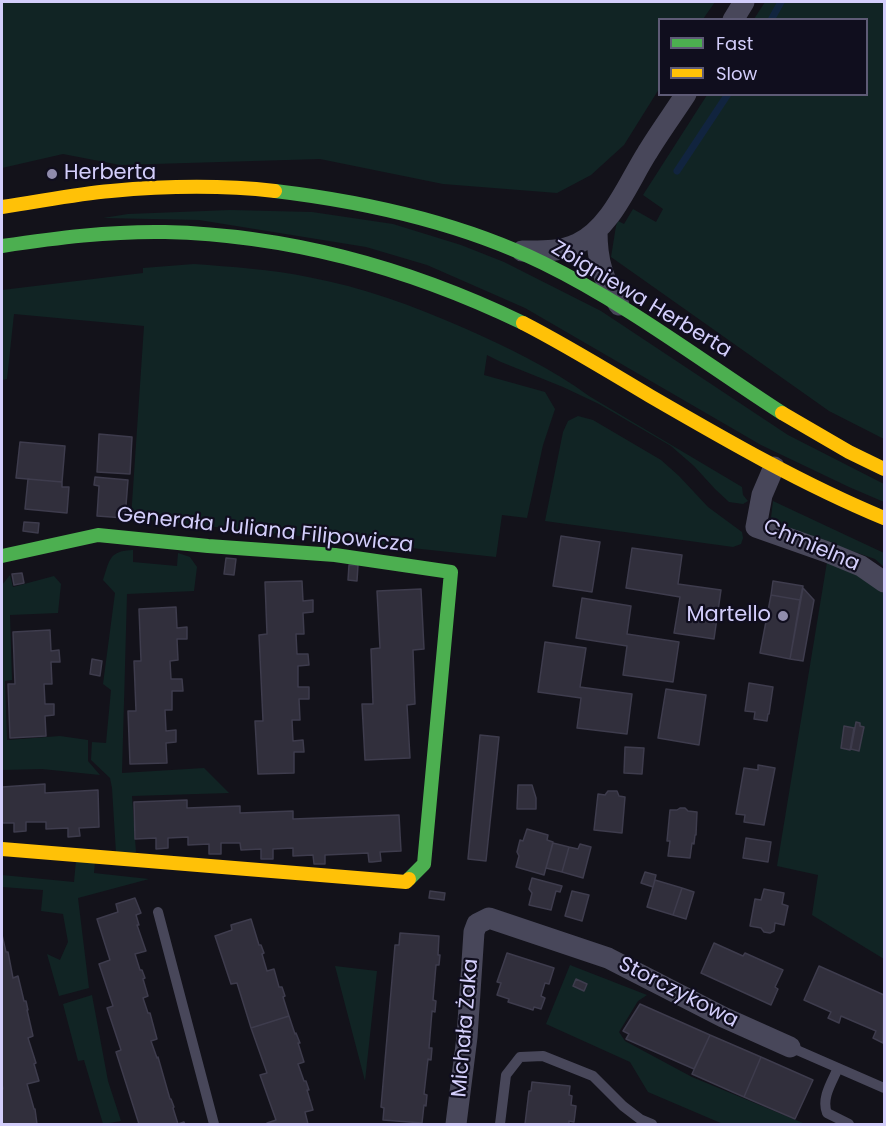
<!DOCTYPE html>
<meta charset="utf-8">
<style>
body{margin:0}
#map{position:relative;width:886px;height:1126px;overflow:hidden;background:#13121a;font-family:Poppins,sans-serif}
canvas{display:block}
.frame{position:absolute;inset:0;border:3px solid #d3cefb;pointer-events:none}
.legend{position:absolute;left:658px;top:18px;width:210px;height:78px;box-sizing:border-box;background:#100e1e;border:2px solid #5e5b76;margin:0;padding:8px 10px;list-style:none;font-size:18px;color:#d3cefb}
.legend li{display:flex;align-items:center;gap:12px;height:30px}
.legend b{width:30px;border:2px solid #5e5b76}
</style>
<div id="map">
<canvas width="886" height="1126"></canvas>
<div class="frame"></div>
<ul class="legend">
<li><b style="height:8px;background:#4caf50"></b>Fast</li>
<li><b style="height:8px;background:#ffc107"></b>Slow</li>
</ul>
</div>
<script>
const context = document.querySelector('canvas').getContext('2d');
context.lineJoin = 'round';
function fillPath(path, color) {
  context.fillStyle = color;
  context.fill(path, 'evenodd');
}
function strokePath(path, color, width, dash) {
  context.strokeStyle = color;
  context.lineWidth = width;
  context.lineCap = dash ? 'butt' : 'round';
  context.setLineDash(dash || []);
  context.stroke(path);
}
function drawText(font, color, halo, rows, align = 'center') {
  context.font = font + ' Poppins,sans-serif';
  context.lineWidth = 4.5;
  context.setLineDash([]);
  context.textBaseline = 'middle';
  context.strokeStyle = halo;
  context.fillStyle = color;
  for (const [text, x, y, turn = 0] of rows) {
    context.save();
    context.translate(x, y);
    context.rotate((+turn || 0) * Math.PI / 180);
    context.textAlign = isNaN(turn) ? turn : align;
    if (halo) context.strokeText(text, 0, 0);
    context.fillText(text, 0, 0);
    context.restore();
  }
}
fillPath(new Path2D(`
 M2,2H715L703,19L660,20L659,89L624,145L591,175L557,193L443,184L320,159L120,165L63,154L2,168Z
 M765,2H884V439L829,411L611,257L616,226L618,221L624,224L633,209L656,222L663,209L643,195L707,95L866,94V20L754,19Z
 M230,210L312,212L393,224L461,245L504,262L601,311L788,435L884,484V502L849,487L761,445L525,308L427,265L366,247L199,220L103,218L128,214Z
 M194,264C232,267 270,269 308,277C362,287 414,306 464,328C507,347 551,368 589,396L737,484L742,487L743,495L748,501L743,504L729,502L715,489L694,466L671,446L599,404L563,387L501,362L487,355L484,375L545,392L555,409L543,445L527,518L502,515L496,557L131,518L144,326L14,314L7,379L2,380V290L143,273V268Z
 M578,416L593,420L661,460L679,476L708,507L742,532L743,538L741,544L733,547L545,521L563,432L568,421Z
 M773,501L884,553V567L875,559L797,532L771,518Z
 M133,550V562L177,566L178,553L190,557L197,567L194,591L127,594L122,773L204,768L229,793L132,796L136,852L116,853L112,788L110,778L91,760L92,742L106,743L111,690L103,684L115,593L103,580C110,559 109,551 133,550Z
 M827,562L877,584L884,590V959L812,915L818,875L777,866Z
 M10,575L13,587L54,576L61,584L58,613L10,615L12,680L5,681L7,740L60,736L88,740V761L100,775L42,769L2,770V585Z
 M76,860L95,862L94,873L149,879L78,898L89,988L59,996L47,954L60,960L68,942L63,914L41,911L43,890L2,887V875L74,882Z
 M570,965L647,995L638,1001L619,1032L625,1041L692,1077L803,1123V1124H723L648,1092L630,1062L546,1024Z
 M335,966L377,971L365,1081Z
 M92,995L108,1081L121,1121L103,1124L84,1060L78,1061L63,1004Z`), '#112424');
strokePath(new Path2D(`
 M771,20L781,2
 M677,171L728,94`), '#11243f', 7);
const building = new Path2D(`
 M99,434L132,437L130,474L97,472Z
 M20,442L65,446L62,482L16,478Z
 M95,477L128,480L125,518L97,516L99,486L94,485Z
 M28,479L62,482V487H69L67,513L25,509Z
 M24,522L39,523L38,533L23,531Z
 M561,536L600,542L592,592L553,586Z
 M632,548L682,555L678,584L721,590L714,639L674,633L680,597L626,588Z
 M226,558L236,559L234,575L224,574Z
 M349,565H358L357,581L348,580Z
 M22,573L24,583L14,585L12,574Z
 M302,581L303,601L313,600V612L303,613L304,634H296L297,654H308L309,665L298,666V687H309V699H299L300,720H292L293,741L303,740L304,752H294V773L258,774L255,721H263L259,635L267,634L265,582Z
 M773,581L803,586L800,600L771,595Z
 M803,588L814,600L803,661L790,659Z
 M421,589L424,649L413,650L415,704L407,705L410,758L365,760L362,704H373L371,649L380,648L377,591Z
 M771,595L800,600L790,659L760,653Z
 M582,598L631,606L627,634L679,642L673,682L623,675L627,646L576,638Z
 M176,607L177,628L187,627V639H177L178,660L170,661L171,679H182L183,691H172V710H165L166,731L176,730V742L166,743L167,763L130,764L128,711H136L134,661H141L139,609Z
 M50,630L51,651L59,650L60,662H51L52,684H44L45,704H54V715L45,716L46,736L10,738L8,684H15L13,632Z
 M545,642L586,648L580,687L632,694L627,734L577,728L581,698L538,692Z
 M92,659L102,661L100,676L90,674Z
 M749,683L773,687L769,714H768L767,721L754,719L755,712L745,711Z
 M666,689L706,695L699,745L658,738Z
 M856,722L860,723V726L864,727L859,751L851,749Z
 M844,726L854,728L850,750L841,748Z
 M480,735L499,737L486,861L468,859Z
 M625,747L644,748L642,774L624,773Z
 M758,765L775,768L764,825L744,822L745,815L736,814L744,768L758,770Z
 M45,784V793L98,790L99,827L79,828L80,836L68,837V828L46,829V822H26V831L14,832V823H2V787Z
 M518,785H532L536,798V809H517Z
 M608,791H617L619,796L625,797L622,833L594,830L598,794L605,795Z
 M187,800V808L240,806V813L293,811V819L399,815L401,851L380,852L381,861L372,862H369L368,853L325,855V864H314L313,855L293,856V848L273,849V859H261V849L241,850L240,843H221V854H209V844L188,845V837L168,838V848L156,849V838L135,839L134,802Z
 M680,808H685L688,811L697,812L696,835H695L694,844L692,843L690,858L668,856L670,841H667L670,810H677Z
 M527,829L548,835L547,840L553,842L544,875L516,867L519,856L517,852L520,840L523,841Z
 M746,838L771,842L768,862L743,858Z
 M553,843L569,847L562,872L546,868Z
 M580,844L591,847L583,878L562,872L569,847L578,849Z
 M645,872L656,875L653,887L641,883Z
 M532,878L562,886L560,892L556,891L551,910L529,905L532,893L529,889Z
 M655,880L682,888L673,915L647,907Z
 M682,888L694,892L686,919L673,915Z
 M764,889L784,893L782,904L788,906L784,925L775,923L774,931L770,933L764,932L761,928L750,926L755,899L761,900Z
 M430,891L445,893L444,900L429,898Z
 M572,891L589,895L582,921L565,916Z
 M135,898L141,913L136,915L139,925H137L146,951L135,954L140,970H142L145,978L143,979L148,996L143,998L148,1013H150L157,1039L151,1041L157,1058L158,1057L170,1099H171L174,1107L173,1108L178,1124L184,1122L185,1124H139L116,1052L121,1050L107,1008L113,1006L99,964L110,960L97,919L118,912L116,904Z
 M251,919L259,945H261L264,953L262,954L267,971L274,969L279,987H282L285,996L283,997L289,1016L251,1028L237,983L231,984L215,936L232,930L231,925Z
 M400,933L439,936L438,955H440L439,965H436L433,1000L436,1001L435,1012L432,1011L429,1048H432L431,1060L428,1059L424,1094L427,1095L426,1106L424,1105L422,1123L383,1120L384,1108L381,1107L395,945H399Z
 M2,935L6,952H8L13,978L18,976L24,1001H26L28,1010H27L33,1036L28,1038L36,1063L34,1064L39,1081L27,1084L34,1109H35L37,1124H2V1089H3L2,1084Z
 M714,943L743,956L745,953L783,970L775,987L778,989L771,1005L701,973Z
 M507,953L554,968L549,984L545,983L541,996L545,998L541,1009L534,1007L533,1010L508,1002L509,999L497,995L501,983L497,982Z
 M819,966L884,995L883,1043L873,1038L876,1031L841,1016L839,1023L828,1018L831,1012L804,1000Z
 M576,979L587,984L584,991L573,986Z
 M640,1004L710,1035L694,1069L626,1039L629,1034L623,1031Z
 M289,1016L295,1034L296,1033L300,1043H298L304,1062L298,1064L304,1081H306L309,1090H307L313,1110L305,1112L308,1124H267V1123L276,1120L260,1075L267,1073L251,1028Z
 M710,1035L761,1057L744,1097L692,1074Z
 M761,1057L813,1080L795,1119L744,1097Z
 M532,1082L570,1086L569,1095L572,1096L571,1105L576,1106L574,1122L569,1121V1124H525L529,1091H531Z`);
fillPath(building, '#312f3c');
strokePath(building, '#3e3c4d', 1.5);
strokePath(new Path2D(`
 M158,912L214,1124
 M790,1047L884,1088
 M838,1068C832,1082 821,1098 827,1113L849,1124
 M500,1124L506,1075L520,1057L543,1056L593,1076L623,1106L640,1119L652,1124`), '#48475a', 10);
strokePath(new Path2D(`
 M733,20L744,2
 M597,231C597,262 603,279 619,305
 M522,251C540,251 561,252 577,244C611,228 628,183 647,153C659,133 673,114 686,94
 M774,467L762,495L756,527L827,552L861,566L884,582
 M456,1124L467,1037L474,932L477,924L489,918L608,958L723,1017L790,1047`), '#48475a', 21);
strokePath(new Path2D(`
 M275,191C367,202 459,222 543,263C627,304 703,362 782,413
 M2,246C56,238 110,231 165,232C290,235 411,269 523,323
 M2,556L98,535L208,546L335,555L451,572L424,864L409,879`), '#4caf50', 14);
strokePath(new Path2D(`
 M2,207C38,202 74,194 111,191C165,186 221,185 275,191
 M523,323C566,345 608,371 650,396C726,440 802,484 884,518
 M782,413L849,452L884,469
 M2,849L406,882L409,879`), '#ffc107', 14);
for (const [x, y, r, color] of [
 [52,174,6,"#908cac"],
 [783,616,6,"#908cac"]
]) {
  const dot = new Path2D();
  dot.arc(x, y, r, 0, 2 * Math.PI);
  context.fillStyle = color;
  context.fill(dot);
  strokePath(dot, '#100e1e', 2);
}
drawText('21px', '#d3cefb', '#100e1e', [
 ["Herberta",64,174],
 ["Martello",771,616,"right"]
], 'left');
drawText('21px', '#d3cefb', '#100e1e', [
 ["Zbigniewa Herberta",641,300,31],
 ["Generała Juliana Filipowicza",265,531,6],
 ["Chmielna",811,546,23],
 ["Storczykowa",678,993,27],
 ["Michała Żaka",466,1028,-85]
]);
</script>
